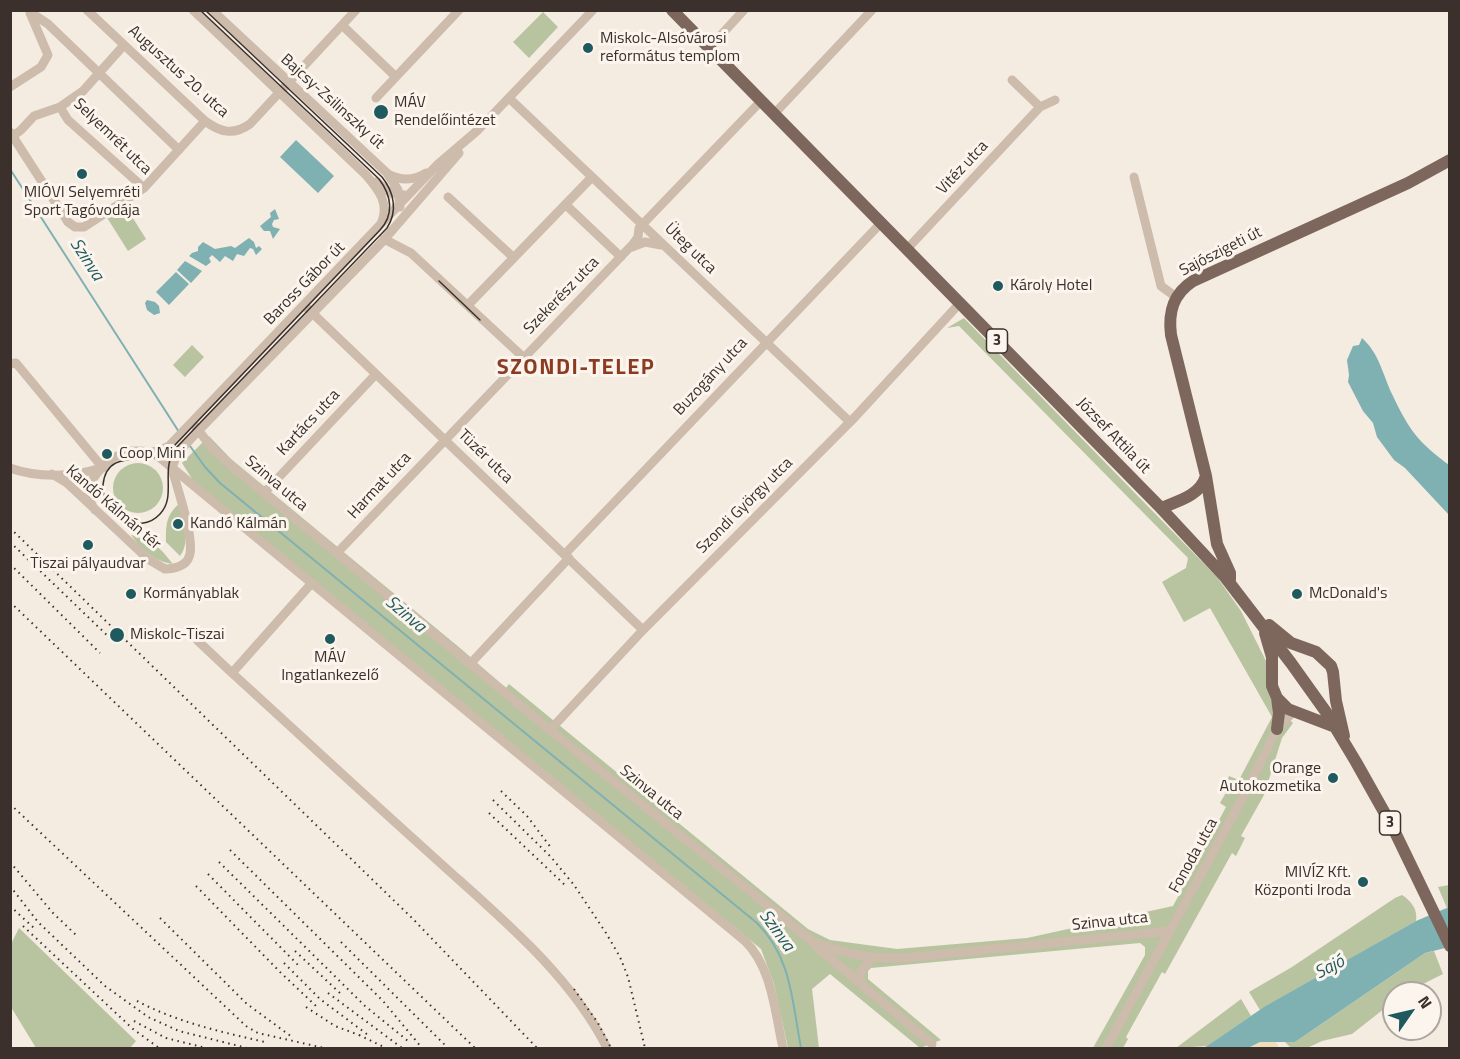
<!DOCTYPE html>
<meta charset="utf-8">
<style>
body{margin:0}
#map{position:relative;width:1460px;height:1059px;overflow:hidden;background:#f4ebe1;font-family:"Titillium Web",sans-serif}
canvas{display:block}
.frame{position:absolute;inset:0;border:12px solid #3b302b;pointer-events:none}
.north{position:absolute;left:1382px;top:981px;width:60px;height:60px;box-sizing:border-box;background:#fbf5ee;border:2px solid #aea6a0;border-radius:50%;rotate:56deg;font-size:16px;font-weight:700;line-height:24px;text-align:center;color:#3b302b}
.north::after{content:'';display:block;margin:auto;width:21px;height:27px;background:#1f5a5e;clip-path:polygon(50% 0,100% 100%,50% 72%,0 100%)}
</style>
<div id="map">
<canvas width="1460" height="1059"></canvas>
<div class="frame"></div>
<div class="north">N</div>
</div>
<script>
const context = document.querySelector('canvas').getContext('2d');
context.lineJoin = 'round';
function fillPath(path, color) {
  context.fillStyle = color;
  context.fill(path, 'evenodd');
}
function strokePath(path, color, width, dash) {
  context.strokeStyle = color;
  context.lineWidth = width;
  context.lineCap = dash ? 'butt' : 'round';
  context.setLineDash(dash || []);
  context.stroke(path);
}
function drawText(font, color, halo, rows, align = 'center') {
  context.font = font + ' "Titillium Web",sans-serif';
  context.lineWidth = 6;
  context.setLineDash([]);
  context.textBaseline = 'middle';
  context.strokeStyle = halo;
  context.fillStyle = color;
  for (const [text, x, y, turn = 0] of rows) {
    context.save();
    context.translate(x, y);
    context.rotate((+turn || 0) * Math.PI / 180);
    context.textAlign = isNaN(turn) ? turn : align;
    if (halo) context.strokeText(text, 0, 0);
    context.fillText(text, 0, 0);
    context.restore();
  }
}
fillPath(new Path2D(`
 M543,12L558,27L529,58L513,42Z
 M124,204L146,239L128,251L106,216Z
 M964,318L1217,577L1241,611L1266,661L1268,691L1273,705L1293,723L1282,738L1264,795L1241,836L1245,838L1236,856L1232,853L1165,974L1162,972L1126,1037L1128,1039L1123,1048H1093L1145,955V947L1140,943L871,968L868,971V979L941,1040L920,1048L830,974L812,989L819,1048H788L774,984L761,949L194,482L182,463L209,436L231,459L460,648L506,688L509,684L808,929L830,940L897,949L1027,938L1173,906L1226,807L1220,803L1228,789L1224,786L1229,776L1239,780L1272,717L1210,608L1184,622L1162,582L1186,568L1188,558L959,326L947,328Z
 M192,345L204,357L185,377L173,365Z
 M113 488a25 25 0 1 1 50 0a25 25 0 1 1-50 0Z
 M179,504C183,520 191,542 180,556L166,542C166,525 166,515 179,504Z
 M131,535C153,539 159,547 173,564C155,562 141,549 131,535Z
 M1449,885V907L1447,908L1438,887Z
 M1402,895C1411,901 1418,909 1416,921L1260,1010L1249,992L1292,967L1395,898Z
 M19,928L136,1041L130,1048H36L11,1007V944Z
 M1434,951L1443,974L1405,993H1394V1001L1352,1034L1322,1041L1307,1048H1291L1285,1042H1295L1425,953Z
 M1241,999L1251,1016L1207,1046L1176,1048Z`), '#b8c4a0');
fillPath(new Path2D(`
 M1260,1042H1276L1279,1048H1248Z`), '#efdcb8');
fillPath(new Path2D(`
 M296,140L334,176L318,193L280,157Z
 M275,209L279,219L274,220L272,224L273,227L280,229L273,239L270,231H264L260,226L271,217L270,213Z
 M249,238L254,242L256,248L259,246L262,249L256,255L253,249L250,248L244,256L237,254L233,261L225,256L220,262L212,255L209,258L211,262L206,266L189,256L192,253L198,251V247L203,242L215,249L231,246L235,248Z
 M185,261L202,271L191,283L177,270Z
 M176,272L189,284L169,305L156,292Z
 M147,300L155,302L159,306L160,313L154,315L147,310L145,303Z
 M1362,338C1379,353 1383,375 1392,394C1409,430 1418,442 1449,465V515L1405,468L1394,460L1377,437L1373,423L1363,411L1348,382L1349,375L1347,360L1353,346L1359,345Z
 M1449,907V947L1425,953L1295,1042H1260L1248,1048H1204L1264,1007L1416,921Z`), '#7fb0b2');
strokePath(new Path2D(`
 M10,169L179,432
 M190,446L205,467L220,483L757,923C792,958 792,1002 801,1048`), '#7fb0b2', 2);
strokePath(new Path2D(`
 M87,10L205,121C220,132 233,136 250,124L356,10
 M193,10L366,175C379,190 390,204 381,224
 M212,10L387,173L398,190L400,207
 M30,12L48,24L179,150
 M343,26L396,77
 M709,48L744,10
 M1012,80L1040,107
 M10,87L41,67L48,55L30,13
 M376,98L459,10
 M509,98L850,422
 M60,107L68,120L144,188
 M774,114L872,10
 M10,132L68,222L75,227H84L144,188L205,121
 M13,136L21,130L34,116L60,107L83,91L124,45
 M388,174C401,181 413,181 426,173
 M1134,177L1161,286L1176,297
 M376,182L391,193L404,195
 M448,197L514,258
 M566,205L621,257
 M384,239L411,253L523,357
 M632,247L645,242L661,245
 M907,249L1040,107L1055,100
 M468,305L592,177
 M305,306L643,630
 M10,364L16,363L103,468
 M192,422L212,448L234,468L550,730L813,942C845,954 869,959 904,958L1170,931
 M151,453L159,457L745,941C772,967 775,1013 783,1048
 M10,468C37,478 74,477 101,468
 M172,468L177,454L199,430L383,241L459,153
 M52,474L67,483L148,559L165,569C174,569 186,566 189,557C196,542 177,487 172,469
 M264,493L376,374
 M95,510C91,504 88,499 89,492C89,476 111,456 127,452C143,448 150,457 169,446L437,165L478,130L593,10
 M337,553L633,244L638,237L639,228L761,101
 M565,554L881,223
 M311,584L232,673C297,732 361,792 427,851C491,910 568,970 607,1048
 M198,641L232,673
 M470,664L569,558
 M550,730L643,630L855,417L960,303
 M817,947L932,1044
 M860,983L861,971L872,958
 M1106,1048L1247,790L1277,729L1294,711`), '#cdbbac', 9);
strokePath(new Path2D(`
 M672,10L1158,505L1225,577L1291,663L1326,712L1356,762L1392,826L1450,946
 M1161,508C1178,501 1200,496 1206,476
 M1230,580V573L1217,544L1206,476L1171,335C1168,312 1173,294 1193,281L1408,183L1450,160
 M1269,625L1291,643L1316,652L1331,666L1333,672L1336,701L1344,736
 M1265,633L1272,657V686L1277,698L1288,709L1335,727
 M1277,698L1279,713L1277,729`), '#7d675c', 12);
strokePath(new Path2D(`
 M200,10L379,179C392,196 394,215 380,230L173,447C168,451 163,455 157,457C136,462 106,452 103,485C101,514 139,537 160,514C177,496 160,471 175,449L387,228C398,211 394,192 382,177L205,10
 M439,281L480,320`), '#3b302b', 1.5);
strokePath(new Path2D(`
 M10,528L413,919L537,1048
 M10,542L112,640
 M10,564L100,653
 M10,602L475,1048
 M501,791L527,816L552,849
 M493,800L551,857L574,885L606,933L620,957L628,977L645,1048
 M10,804L246,1026L258,1033L324,1048
 M489,813L567,887
 M230,850L383,1001L422,1048
 M10,862L53,913L76,935
 M219,862L365,1006L408,1041
 M208,874L299,966
 M10,886L38,922L105,986L148,1017L179,1031L247,1048
 M196,886L280,972L317,1007
 M10,906L35,929
 M160,918L247,1004L292,1037
 M23,926L133,1029L159,1048
 M341,942L448,1048
 M295,951L341,994
 M284,963L320,999L368,1035
 M574,989L598,1023L611,1048
 M328,993L402,1048
 M137,1001C177,1022 221,1032 265,1042
 M306,1007L335,1026L359,1035
 M134,1021L166,1038L206,1048
 M359,1035L386,1048`), '#3b302b', 2, [1.5, 4.5]);
for (const [x, y, r, color] of [
 [588,48,6,"#1f5a5e"],
 [381,112,8,"#1f5a5e"],
 [82,174,6,"#1f5a5e"],
 [998,286,6,"#1f5a5e"],
 [107,454,6,"#1f5a5e"],
 [178,524,6,"#1f5a5e"],
 [88,545,6,"#1f5a5e"],
 [131,594,6,"#1f5a5e"],
 [1297,594,6,"#1f5a5e"],
 [117,635,8,"#1f5a5e"],
 [330,639,6,"#1f5a5e"],
 [1333,778,6,"#1f5a5e"],
 [1363,882,6,"#1f5a5e"]
]) {
  const dot = new Path2D();
  dot.arc(x, y, r, 0, 2 * Math.PI);
  context.fillStyle = color;
  context.fill(dot);
  strokePath(dot, '#fbf5ee', 2);
}
for (const [x, y, w] of [
 [997,341,21],
 [1390,823,21]
]) {
  const box = new Path2D();
  box.roundRect(x - w / 2, y - 12, w, 24, 4.5);
  context.fillStyle = '#fbf5ee';
  context.fill(box);
  strokePath(box, '#3b302b', 1.5);
}
drawText('bold 15px', '#3b302b', null, [
 ["3",997,341],
 ["3",1390,823]
]);
drawText('16px', '#3b302b', '#fbf5ee', [
 ["Miskolc-Alsóvárosi",600,39],
 ["református templom",600,57],
 ["MÁV",394,103],
 ["Rendelőintézet",394,121],
 ["MIÓVI Selyemréti",82,193,"center"],
 ["Sport Tagóvodája",82,211,"center"],
 ["Károly Hotel",1010,286],
 ["Coop Mini",119,454],
 ["Kandó Kálmán",190,524],
 ["Tiszai pályaudvar",88,564,"center"],
 ["Kormányablak",143,594],
 ["McDonald's",1309,594],
 ["Miskolc-Tiszai",130,635],
 ["MÁV",330,658,"center"],
 ["Ingatlankezelő",330,676,"center"],
 ["Orange",1321,769,"right"],
 ["Autokozmetika",1321,787,"right"],
 ["MIVÍZ Kft.",1351,873,"right"],
 ["Központi Iroda",1351,891,"right"]
], 'left');
drawText('16px', '#3b302b', '#fbf5ee', [
 ["Augusztus 20. utca",178,72,42],
 ["Bajcsy-Zsilinszky út",332,102,42],
 ["Selyemrét utca",112,137,44],
 ["Vitéz utca",963,168,-47],
 ["Üteg utca",690,249,44],
 ["Sajószigeti út",1221,252,-27],
 ["Baross Gábor út",305,284,-46],
 ["Szekerész utca",562,296,-46],
 ["Buzogány utca",711,377,-47],
 ["Kartács utca",309,423,-47],
 ["József Attila út",1113,436,46],
 ["Tüzér utca",485,457,44],
 ["Szinva utca",276,484,40],
 ["Harmat utca",380,486,-47],
 ["Szondi György utca",745,506,-45],
 ["Kandó Kálmán tér",113,508,41],
 ["Szinva utca",651,793,39],
 ["Fonoda utca",1194,856,-61],
 ["Szinva utca",1110,922,-6]
]);
drawText('italic 18px', '#1f5a5e', '#fbf5ee', [
 ["Szinva",86,260,57],
 ["Szinva",405,615,40],
 ["Szinva",776,931,54],
 ["Sajó",1330,968,-28]
]);
context.letterSpacing = '1.5px';
drawText('bold 22px', '#8c3b22', '#fbf5ee', [
 ["SZONDI-TELEP",576,369]
]);
context.letterSpacing = '0px';
</script>
